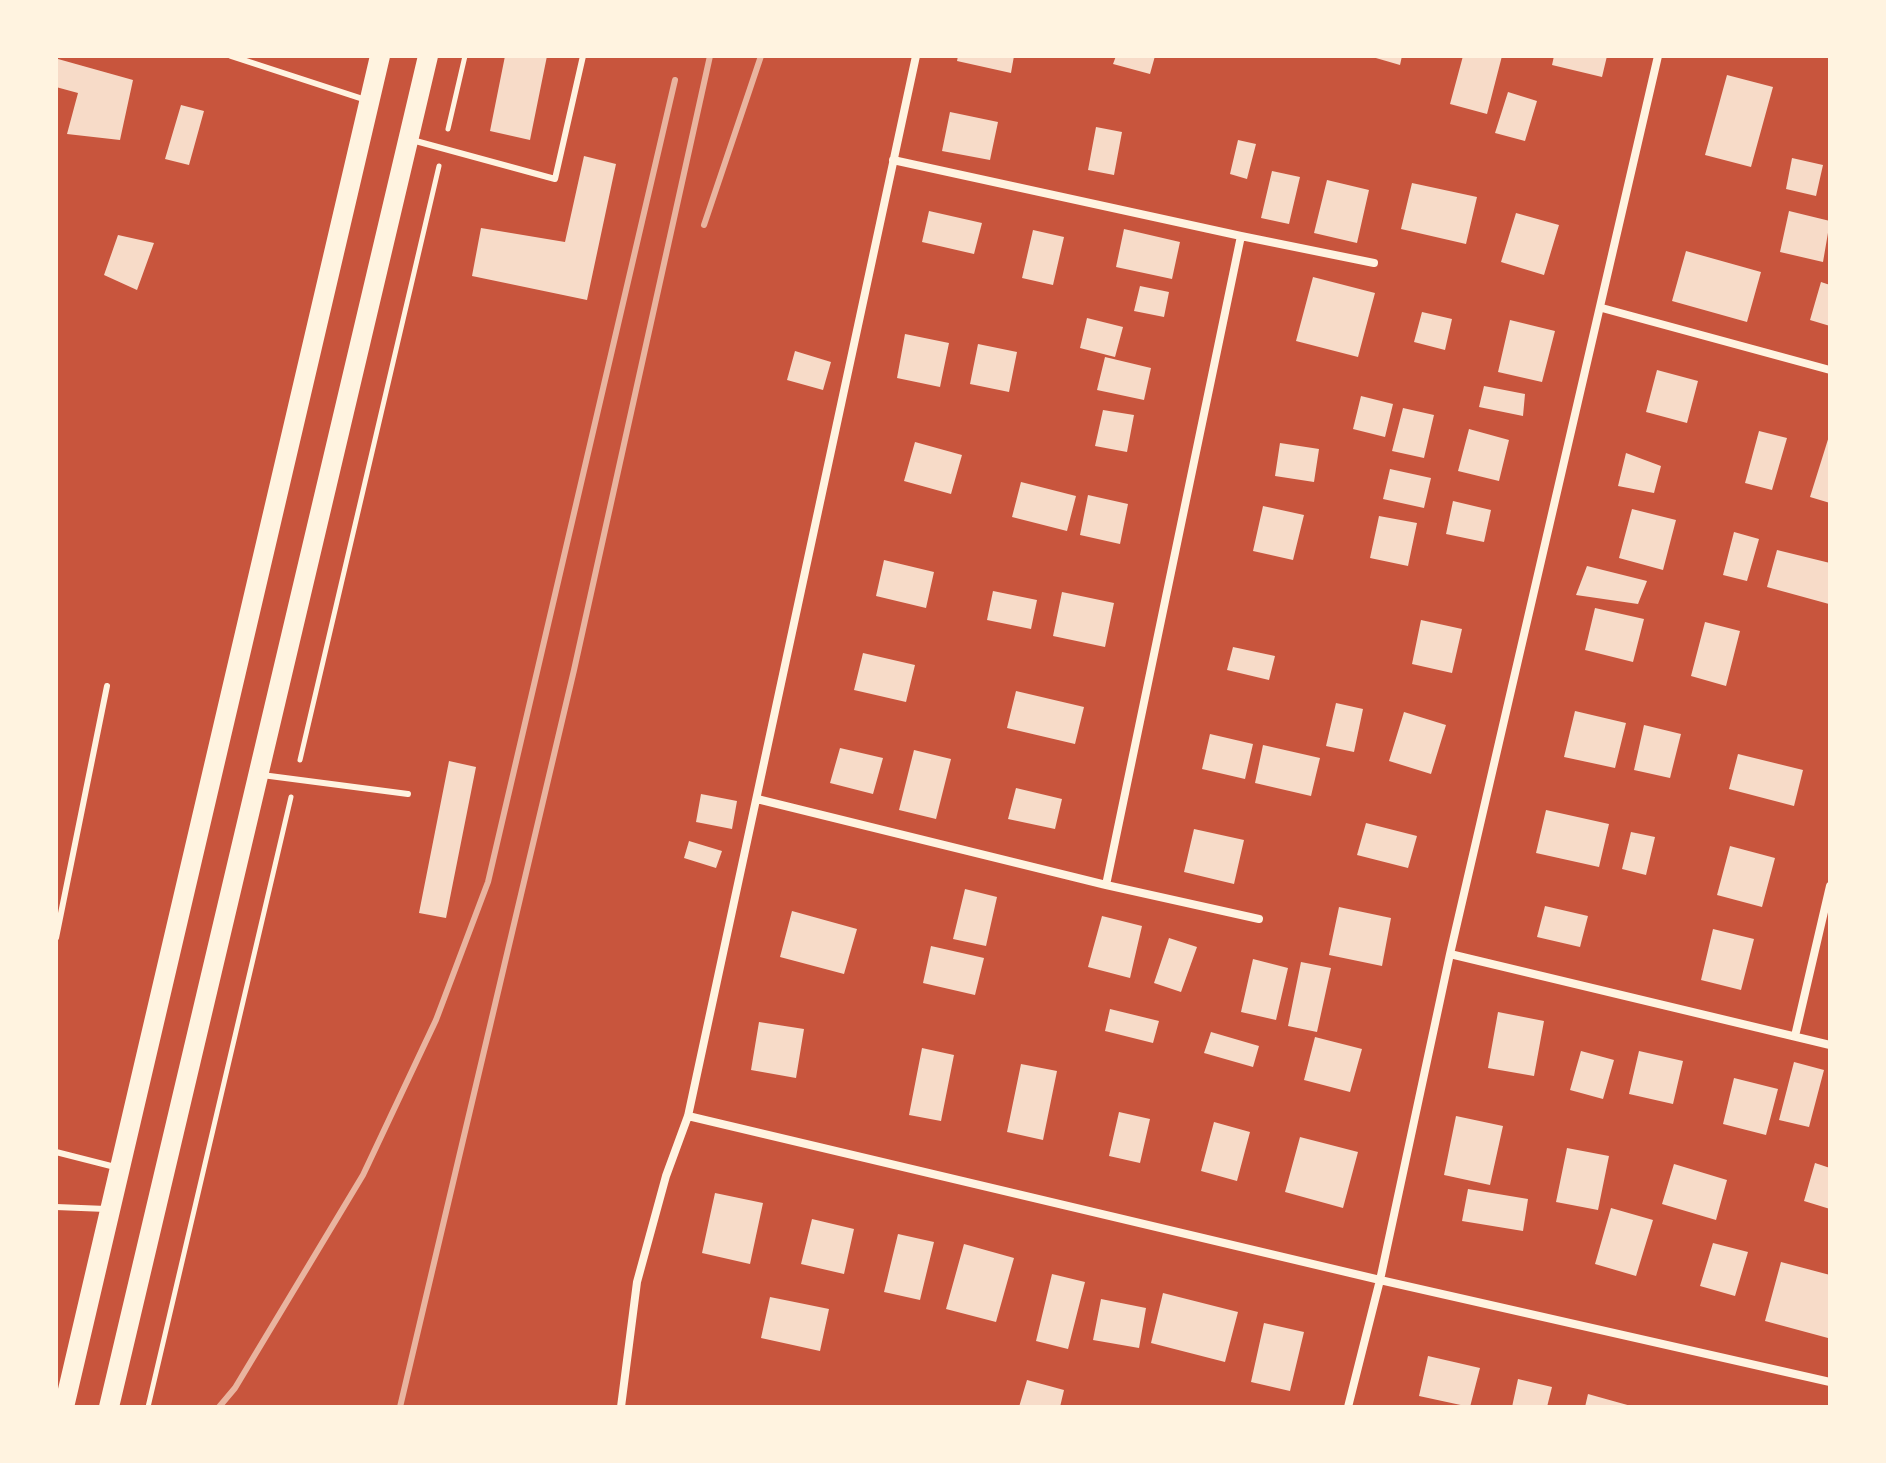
<!DOCTYPE html>
<style>
body{margin:0}
#map{position:relative;width:1886px;height:1463px;overflow:hidden;background:#c8553d;font-family:Literata,serif}
canvas{display:block}
.frame{position:absolute;inset:0;border:58px solid #fff3e0;pointer-events:none}
</style>
<div id="map">
<canvas width="1886" height="1463"></canvas>
<div class="frame"></div>
</div>
<script>
const context = document.querySelector('canvas').getContext('2d');
context.lineJoin = 'round';
function fillPath(path, color) {
  context.fillStyle = color;
  context.fill(path, 'evenodd');
}
function strokePath(path, color, width, dash) {
  context.strokeStyle = color;
  context.lineWidth = width;
  context.lineCap = dash ? 'butt' : 'round';
  context.setLineDash(dash || []);
  context.stroke(path);
}
fillPath(new Path2D(`
 M505,56H547L530,140L490,131Z
 M958,56H1014L1011,73L957,61Z
 M1116,56H1155L1150,74L1113,64Z
 M1369,56H1402L1400,65Z
 M1463,56H1502L1487,114L1450,104Z
 M1554,56H1607L1602,77L1552,65Z
 M58,59L133,80L120,140L67,134L78,93L56,87Z
 M1727,75L1773,87L1751,167L1705,155Z
 M1508,92L1537,101L1525,141L1495,133Z
 M181,105L204,111L189,165L165,159Z
 M950,112L998,122L990,160L942,151Z
 M1096,127L1122,132L1114,175L1088,170Z
 M1238,140L1256,144L1247,179L1230,174Z
 M584,156L616,164L587,300L472,276L481,228L565,242Z
 M1792,158L1823,165L1816,196L1786,189Z
 M1272,171L1300,177L1289,224L1261,218Z
 M1327,180L1369,190L1357,243L1314,233Z
 M1412,183L1477,197L1466,244L1401,229Z
 M929,211L982,223L974,254L922,242Z
 M1789,211L1830,221L1823,262L1780,252Z
 M1516,213L1559,225L1544,275L1501,262Z
 M1124,229L1180,242L1172,279L1116,267Z
 M1033,230L1064,237L1053,285L1022,278Z
 M118,235L154,243L137,290L104,275Z
 M1686,251L1761,272L1747,322L1672,301Z
 M1313,277L1375,293L1358,357L1296,341Z
 M1821,282L1830,285V326L1810,320Z
 M1140,286L1169,292L1164,317L1134,311Z
 M1422,312L1452,319L1445,350L1414,342Z
 M1087,318L1123,327L1115,357L1080,348Z
 M1510,320L1555,331L1542,382L1498,372Z
 M905,334L949,343L940,387L897,378Z
 M978,344L1017,352L1009,392L970,384Z
 M795,351L831,362L823,390L787,380Z
 M1105,357L1151,368L1144,400L1097,390Z
 M1657,370L1698,381L1687,423L1646,412Z
 M1484,386L1525,394L1523,416L1479,407Z
 M1361,396L1393,404L1385,437L1353,429Z
 M1403,408L1434,415L1424,458L1392,451Z
 M1103,410L1134,415L1127,452L1095,446Z
 M1469,429L1509,440L1499,481L1458,471Z
 M1759,431L1787,438L1772,490L1745,483Z
 M1830,433V503L1810,497Z
 M915,442L962,455L951,494L904,481Z
 M1280,443L1319,449L1314,482L1275,476Z
 M1626,453L1661,466L1654,493L1618,486Z
 M1390,469L1431,478L1424,508L1383,499Z
 M1021,482L1076,496L1067,531L1012,517Z
 M1088,495L1128,504L1120,544L1080,535Z
 M1453,501L1491,510L1484,542L1446,534Z
 M1263,506L1304,515L1293,560L1253,551Z
 M1632,509L1676,520L1663,570L1619,558Z
 M1379,516L1417,523L1408,566L1370,558Z
 M1734,532L1759,539L1747,581L1723,575Z
 M1777,550L1830,563L1829,604L1767,587Z
 M884,560L934,572L926,608L876,596Z
 M1587,566L1647,581L1638,604L1576,595Z
 M993,591L1037,600L1031,629L987,620Z
 M1062,592L1114,603L1105,647L1053,636Z
 M1595,608L1644,619L1633,662L1585,650Z
 M1421,620L1462,629L1452,673L1412,664Z
 M1705,622L1740,631L1726,686L1691,676Z
 M1233,647L1275,656L1269,680L1227,670Z
 M863,653L915,665L906,702L854,690Z
 M1016,691L1084,707L1075,744L1007,728Z
 M1336,703L1363,709L1354,752L1326,746Z
 M1575,711L1626,723L1615,768L1564,757Z
 M1404,712L1446,725L1431,774L1389,761Z
 M1644,725L1681,734L1670,778L1634,770Z
 M1210,734L1253,744L1245,779L1202,769Z
 M1263,745L1320,758L1311,796L1255,783Z
 M840,748L883,758L873,794L830,783Z
 M914,750L951,759L936,819L899,810Z
 M1738,754L1803,770L1794,806L1729,789Z
 M449,761L476,767L446,918L419,913Z
 M1016,788L1062,799L1055,829L1008,819Z
 M701,794L737,801L732,829L696,822Z
 M1546,810L1609,824L1599,867L1536,853Z
 M1366,823L1417,836L1408,868L1357,855Z
 M1194,829L1244,840L1234,884L1184,872Z
 M1631,832L1655,837L1646,875L1622,869Z
 M689,841L722,851L716,868L684,858Z
 M1730,846L1775,858L1762,907L1717,895Z
 M965,889L997,897L986,946L953,939Z
 M1545,906L1588,916L1580,947L1537,937Z
 M1339,907L1391,918L1382,966L1329,955Z
 M792,911L857,929L844,974L780,957Z
 M1102,916L1142,926L1130,978L1088,967Z
 M1713,929L1754,939L1741,990L1701,980Z
 M1169,938L1197,947L1181,992L1154,983Z
 M931,946L984,958L975,995L923,983Z
 M1253,959L1288,968L1276,1020L1241,1012Z
 M1301,962L1331,968L1317,1032L1288,1026Z
 M1110,1009L1159,1021L1153,1043L1105,1031Z
 M1498,1012L1544,1021L1534,1076L1488,1068Z
 M759,1022L804,1029L796,1078L751,1070Z
 M1211,1032L1259,1046L1253,1067L1204,1053Z
 M1315,1037L1362,1049L1350,1092L1304,1080Z
 M922,1048L954,1055L941,1121L909,1115Z
 M1581,1051L1614,1060L1603,1099L1570,1090Z
 M1639,1051L1683,1061L1673,1104L1629,1094Z
 M1794,1062L1824,1070L1809,1127L1779,1120Z
 M1021,1064L1057,1071L1043,1140L1007,1132Z
 M1734,1078L1778,1089L1766,1135L1723,1124Z
 M1119,1112L1150,1119L1140,1163L1109,1156Z
 M1456,1116L1503,1126L1490,1185L1444,1175Z
 M1214,1122L1250,1132L1237,1181L1201,1171Z
 M1300,1137L1358,1152L1343,1208L1285,1192Z
 M1567,1148L1609,1156L1598,1210L1556,1202Z
 M1815,1163L1830,1168V1209L1804,1201Z
 M1674,1164L1727,1180L1716,1220L1662,1204Z
 M1468,1189L1528,1199L1523,1231L1462,1221Z
 M715,1193L763,1203L750,1264L702,1253Z
 M1611,1208L1653,1220L1636,1276L1595,1264Z
 M812,1219L854,1229L844,1274L801,1264Z
 M898,1234L934,1242L920,1300L884,1292Z
 M1713,1243L1748,1252L1735,1296L1700,1286Z
 M964,1244L1014,1258L996,1322L946,1309Z
 M1781,1262L1830,1275L1828,1338L1765,1321Z
 M1052,1274L1085,1282L1068,1349L1036,1341Z
 M1163,1293L1238,1312L1225,1362L1151,1343Z
 M770,1297L829,1309L820,1351L761,1338Z
 M1101,1299L1146,1308L1139,1348L1093,1340Z
 M1264,1323L1304,1332L1290,1391L1251,1382Z
 M1428,1356L1480,1368L1470,1407L1419,1396Z
 M1518,1379L1552,1387L1547,1407H1512Z
 M1027,1380L1064,1390L1060,1407H1019Z
 M1588,1394L1631,1406V1407H1585Z`), '#f7dbc8');
strokePath(new Path2D(`
 M448,129L465,56
 M300,760L439,166
 M148,1407L291,797`), '#fff3e0', 5);
strokePath(new Path2D(`
 M231,56L366,100
 M412,140L555,179L583,56
 M262,775L408,794
 M56,938L107,686
 M56,1152L115,1167
 M56,1207L106,1209`), '#fff3e0', 6);
strokePath(new Path2D(`
 M893,160L1241,236L1374,263
 M1602,308L1830,370
 M757,799L1106,885L1259,919
 M1106,885L1241,236
 M1450,954L1830,1045
 M1795,1036L1830,886
 M688,1116L1380,1280L1830,1382
 M621,1407L637,1282L666,1176L688,1116L916,56
 M1348,1407L1380,1280L1450,954L1658,56`), '#fff3e0', 8);
strokePath(new Path2D(`
 M64,1407L380,56
 M109,1407L428,56`), '#fff3e0', 20);
strokePath(new Path2D(`
 M704,225L761,56
 M219,1407L235,1388L363,1175L436,1020L488,882L675,80
 M400,1407L574,670L710,56`), '#e9b49f', 6);
</script>
